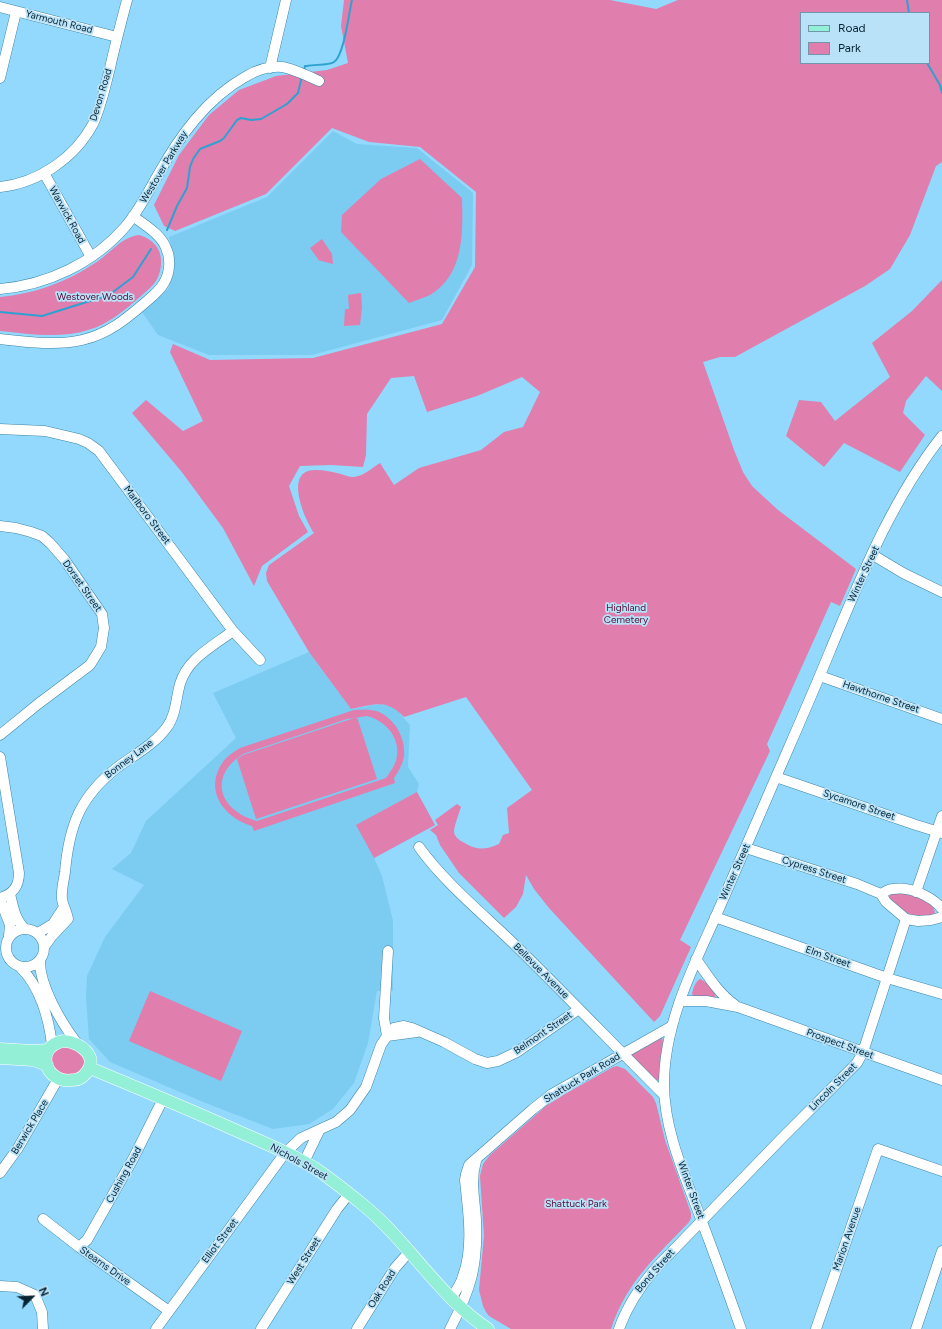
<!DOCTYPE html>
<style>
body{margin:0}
#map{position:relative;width:942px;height:1329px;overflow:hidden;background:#92d9fd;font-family:Figtree,sans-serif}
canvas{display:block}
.legend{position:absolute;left:800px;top:12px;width:130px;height:52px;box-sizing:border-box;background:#b9e2f8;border:1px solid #7196a9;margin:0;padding:5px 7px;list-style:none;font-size:12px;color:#062432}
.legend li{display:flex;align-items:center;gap:8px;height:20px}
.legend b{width:20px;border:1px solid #7196a9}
.north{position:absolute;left:12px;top:1277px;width:40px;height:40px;-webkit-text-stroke:3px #b9e2f8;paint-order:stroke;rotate:66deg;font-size:11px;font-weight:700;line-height:16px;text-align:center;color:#062432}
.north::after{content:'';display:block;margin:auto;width:14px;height:18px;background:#062432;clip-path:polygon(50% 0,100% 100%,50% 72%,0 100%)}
</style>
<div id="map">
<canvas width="942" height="1329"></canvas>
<ul class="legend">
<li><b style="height:5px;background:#93efd6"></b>Road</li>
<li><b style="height:11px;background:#e07ead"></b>Park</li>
</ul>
<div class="north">N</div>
</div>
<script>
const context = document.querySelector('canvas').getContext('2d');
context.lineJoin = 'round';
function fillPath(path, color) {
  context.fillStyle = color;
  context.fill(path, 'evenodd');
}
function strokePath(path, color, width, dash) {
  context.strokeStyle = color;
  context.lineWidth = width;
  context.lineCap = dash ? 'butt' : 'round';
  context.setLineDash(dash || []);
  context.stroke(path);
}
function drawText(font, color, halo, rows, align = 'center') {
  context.font = font + ' Figtree,sans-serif';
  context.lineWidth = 3.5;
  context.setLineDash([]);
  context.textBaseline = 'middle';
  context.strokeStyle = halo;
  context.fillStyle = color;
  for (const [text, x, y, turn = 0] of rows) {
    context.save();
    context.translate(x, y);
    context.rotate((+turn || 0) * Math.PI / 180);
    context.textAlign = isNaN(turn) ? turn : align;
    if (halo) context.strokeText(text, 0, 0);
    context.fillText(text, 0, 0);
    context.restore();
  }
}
fillPath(new Path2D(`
 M333,131L357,144L417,148L473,193L472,265L442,320L312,355H209L158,335L142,312L169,288L174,260L169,237L267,197Z
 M309,652L351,709L380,704L389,706L396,709L410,725L408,767L419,784L417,792L435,825L374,858L382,876L393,921V991H377L368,1043L354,1083L333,1109L309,1124L273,1129L203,1102L110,1062L89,1039L86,997L87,976L105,937L144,885L112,869L131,853L146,821L236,738L213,693Z`), '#7ccbf1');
fillPath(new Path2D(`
 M344,0H610L656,9L678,0H942V162L936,166L910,235L890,269L865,286L735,357H720L703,362L734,450L743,472L752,486L778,510L856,569L840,606L831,602L767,744L770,751L680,940L691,947L660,1016L654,1022L549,908L534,889L526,875L523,894L516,907L504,918L459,873L440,845L436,835L430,830L438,825L435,820L457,804L461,807C459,813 454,827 454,831C454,836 458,839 461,841C476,850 483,851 499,844L503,835L509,833L507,808L532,790L466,697L404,717C385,698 375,705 351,709L309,652L267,581L266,573L269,565L314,533C304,518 283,469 316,470C324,470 333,472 341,474C345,475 349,477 353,477C362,477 372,468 380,463L394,485L419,468L481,450L504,432L523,427L540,392L522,377L477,396L427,412L414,376L391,378L367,414L366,455L363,467L331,465L300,466L289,486L299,516L308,532L262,566L254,586L223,528L181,471L132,413L146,400L183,431L203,421L170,352L173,344L210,360L313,358L442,324L475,267L476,192L420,147L369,142L332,128L266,194L175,231L164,226L154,205L179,155L209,115L239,90L276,76L327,70L348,63L341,26ZM801,13H929V63H801Z
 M420,159L462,198C463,233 464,275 430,295C424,298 416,300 409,303L341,232L342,215L381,179Z
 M139,235C147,237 156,243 159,251C163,260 161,273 156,281C152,287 146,291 141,296C125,310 109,324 88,330C60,339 28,334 0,331V297C34,294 67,282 95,263C110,254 121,237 139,235Z
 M322,239L332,254L333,264L318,260V259L310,248Z
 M942,280V391L926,376L906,401L903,413L925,435L900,472L844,443L824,467L786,436L799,400L821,402L835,421L890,377L872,343L912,311Z
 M361,293L362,307L360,325L344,326L345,309H349L348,295Z
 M354,710C363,710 371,709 379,712C395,719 406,739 404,756C403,764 398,772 394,778L395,783L254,831L252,826C224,818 203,790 223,762C227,756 234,752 240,748ZM367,716C387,721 402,740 396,761C394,767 390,772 386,778L257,821C220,811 207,777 243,754L347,719Z
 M357,717L377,779L256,819L237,759L243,755Z
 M417,792L435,825L374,858L356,825Z
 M892,894C909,892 918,897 932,905L935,912L934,914C923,918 905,915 896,907C893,904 890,900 888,897Z
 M700,979C706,981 716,992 716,998L695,997L692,994C693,989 695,982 700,979Z
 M150,991L242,1031L221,1081L129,1041Z
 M661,1037L662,1038L663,1042L659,1069V1079L657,1081L631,1055Z
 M65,1046L73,1047L85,1057V1067L76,1075C71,1074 64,1075 60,1073C53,1070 48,1058 54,1052C57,1049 62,1048 65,1046Z
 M617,1066L625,1069L653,1097L656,1103L665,1140L691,1213V1218L689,1222C656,1257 627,1281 611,1329H511L489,1316L486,1312L483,1306L479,1290L484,1236L480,1176L483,1164L490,1155L546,1106L565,1094L613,1067Z`), '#e07ead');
strokePath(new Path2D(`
 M907,0L909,13
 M927,63L940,85L942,93
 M304,70L305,66H307C314,64 328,66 334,62C344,56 349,12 352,0
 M167,230L177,206L187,188L190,167L193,159L200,149L220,141L224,138L237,120L241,118L251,120L261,119L287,104L298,93L302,76
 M0,312L42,316L109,295L133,277L151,249`), '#2ea1d1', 2);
const minor = new Path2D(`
 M0,7L117,37
 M270,68L286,0
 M0,78L16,12
 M44,173L91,257
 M0,187C38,183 75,158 93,124C101,107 105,87 110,68C115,45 121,23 127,0
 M0,289C47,285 94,263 125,227C139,211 148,192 159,173C180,136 206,99 245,77C255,71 269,66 282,67C294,69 308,76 319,81
 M0,339C26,342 56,346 82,340C109,334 127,318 147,301C153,296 160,290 164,283C170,273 171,258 166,248C161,234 144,225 133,216
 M0,429L45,431L79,439L88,443L99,451L233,631L260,660
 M0,526L16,528L31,532L42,536L50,543L64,559L102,614L104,628L101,647L90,665L38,704L0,735
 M873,555L903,573L942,592
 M820,676L942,719
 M0,757L19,873C19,887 13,894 0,898
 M776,777L916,825L942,833
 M419,847C444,882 483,914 514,944C565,994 614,1045 664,1095
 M746,848L857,884L881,894L886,902L906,919L918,921L931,920L942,917
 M916,892L942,816
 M10,894C13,906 15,920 25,929
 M881,894C885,892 888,889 893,889C909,886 932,896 942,909
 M0,899L10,925L9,936
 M715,917L887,978L942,994
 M6 948a19 19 0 1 1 38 0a19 19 0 1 1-38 0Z
 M38,933L53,924L64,907
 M44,947L52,936L68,919C67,912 63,906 62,899C61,890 64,880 65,872C69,826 80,796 118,767C134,755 155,744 167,727C176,715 176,698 180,684C187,659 213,646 233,631
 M696,959C708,976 718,993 735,1005
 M40,960C39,985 61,1022 76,1042
 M20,967C40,986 49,1019 52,1045
 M680,1001H706L738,1007L942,1080
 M387,1036L384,1018L388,951
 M387,1036L417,1032
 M304,1162L319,1131
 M0,1173L18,1148L58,1079
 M43,1219L79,1247L169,1311
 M79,1247L87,1240L133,1159L163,1099
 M0,1286L17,1287L35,1295L42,1312L43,1329
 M451,1298C456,1291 461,1284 463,1276C474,1246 468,1211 465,1180L466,1174L469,1165L533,1109L552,1094L672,1026
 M156,1329L285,1153L301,1138L336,1122L350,1110L366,1087L381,1045L387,1036L394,1028L404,1026L412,1028L444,1042L475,1059L487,1063L498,1061L517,1052L579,1009
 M261,1329L337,1209L349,1194
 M357,1329L395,1268L410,1251
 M450,1329C471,1289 478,1266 476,1220C475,1200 470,1181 476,1161
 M619,1329C627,1306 639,1288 655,1269L782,1138L857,1063L863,1052L906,919
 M741,1329C728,1292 715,1256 701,1219C685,1176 664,1131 664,1084C664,1026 691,971 715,918C732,878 750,838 767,798C788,749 810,700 830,651C861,577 892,499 942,436
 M816,1329L878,1149L942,1171
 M916,1329L942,1251`);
const major = new Path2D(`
 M64,1041C80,1042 100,1057 86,1073C83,1077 78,1080 73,1080C45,1085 33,1046 64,1041Z
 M0,1049L33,1051L48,1050
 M0,1058L33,1060L47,1065
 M90,1068C135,1087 181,1106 226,1126C255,1139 286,1151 313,1167C330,1178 346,1191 362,1204C408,1241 438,1296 488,1329`);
strokePath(minor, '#3e85a6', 11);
strokePath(major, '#fff', 13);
strokePath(minor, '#fff', 10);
strokePath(major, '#93efd6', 12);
drawText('10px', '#062432', '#b9e2f8', [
 ["Yarmouth Road",59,22,14],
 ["Devon Road",101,95,-73],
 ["Westover Parkway",164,167,-59],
 ["Warwick Road",67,215,61],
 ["Marlboro Street",147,515,53],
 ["Winter Street",864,574,-65],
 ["Dorset Street",82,586,55],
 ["Hawthorne Street",881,697,19],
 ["Bonney Lane",129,759,-37],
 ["Sycamore Street",859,805,19],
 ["Cypress Street",814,870,18],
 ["Winter Street",735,872,-66],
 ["Elm Street",828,957,19],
 ["Bellevue Avenue",541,971,45],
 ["Belmont Street",543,1033,-34],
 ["Prospect Street",840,1044,20],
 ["Shattuck Park Road",582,1078,-31],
 ["Lincoln Street",833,1087,-45],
 ["Berwick Place",30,1127,-59],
 ["Nichols Street",299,1162,29],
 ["Cushing Road",124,1175,-61],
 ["Winter Street",691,1190,70],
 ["Marion Avenue",847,1239,-71],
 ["Elliot Street",220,1241,-53],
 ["West Street",304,1261,-58],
 ["Stearns Drive",105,1266,35],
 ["Bond Street",655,1271,-49],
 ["Oak Road",382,1289,-58]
]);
drawText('10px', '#540e36', '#b9e2f8', [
 ["Westover Woods",95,297],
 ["Highland",626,608],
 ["Cemetery",626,620],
 ["Shattuck Park",576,1204]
]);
</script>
